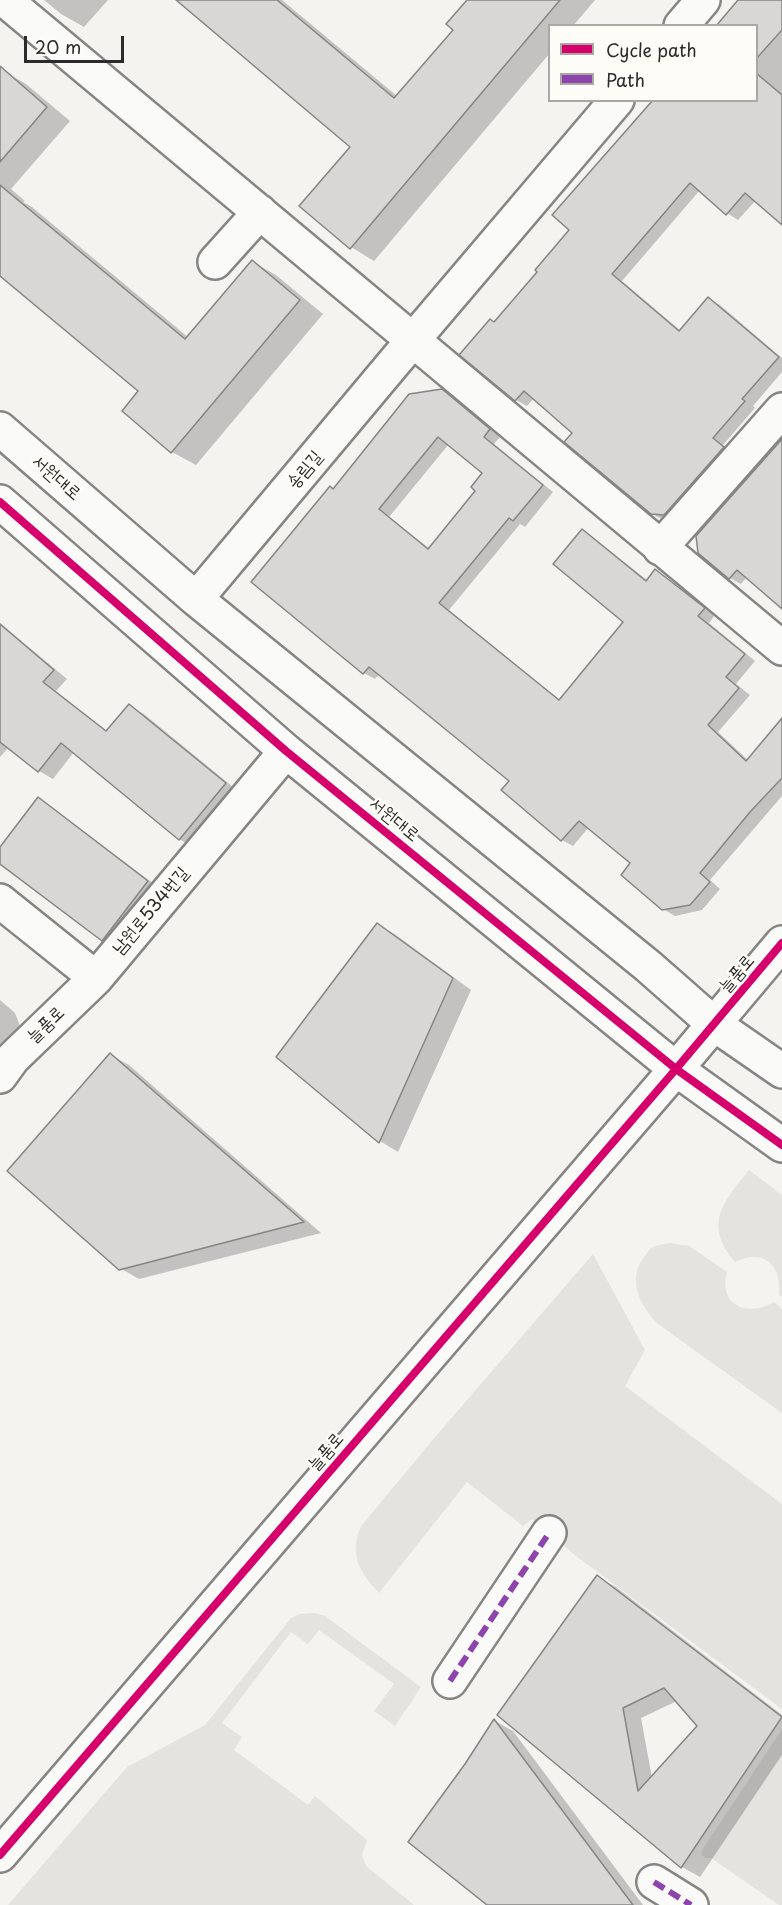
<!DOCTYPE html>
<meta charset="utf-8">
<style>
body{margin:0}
#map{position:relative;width:782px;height:1905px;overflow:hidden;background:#f4f3f0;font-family:"Playpen Sans",sans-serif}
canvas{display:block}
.legend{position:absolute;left:548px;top:24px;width:210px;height:78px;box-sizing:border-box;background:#fdfcf7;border:2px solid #a9a8a5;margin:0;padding:8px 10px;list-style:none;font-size:18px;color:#2b2b2b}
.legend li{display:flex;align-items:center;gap:12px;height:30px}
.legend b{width:30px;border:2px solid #a9a8a5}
.scale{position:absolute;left:24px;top:36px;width:100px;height:27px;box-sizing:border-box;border:3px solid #2b2b2b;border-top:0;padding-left:8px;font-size:18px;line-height:21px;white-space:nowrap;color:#2b2b2b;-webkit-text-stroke:4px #fdfcf7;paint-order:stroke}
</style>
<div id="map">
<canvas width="782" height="1905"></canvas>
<ul class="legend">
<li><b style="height:8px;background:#d6006c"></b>Cycle path</li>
<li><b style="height:8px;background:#8e44ad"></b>Path</li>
</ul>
<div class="scale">20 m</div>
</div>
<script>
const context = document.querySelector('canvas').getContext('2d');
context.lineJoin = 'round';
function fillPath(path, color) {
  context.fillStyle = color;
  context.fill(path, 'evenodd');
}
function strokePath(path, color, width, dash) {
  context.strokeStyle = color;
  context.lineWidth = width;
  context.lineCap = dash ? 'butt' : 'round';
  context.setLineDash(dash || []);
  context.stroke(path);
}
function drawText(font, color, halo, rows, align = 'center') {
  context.font = font + ' "Playpen Sans","Poor Story",sans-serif';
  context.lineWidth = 5;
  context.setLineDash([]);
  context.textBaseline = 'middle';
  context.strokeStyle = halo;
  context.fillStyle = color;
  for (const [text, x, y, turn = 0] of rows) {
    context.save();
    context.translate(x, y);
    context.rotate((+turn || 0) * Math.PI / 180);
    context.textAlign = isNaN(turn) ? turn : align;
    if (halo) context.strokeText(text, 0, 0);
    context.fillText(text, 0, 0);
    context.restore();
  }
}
fillPath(new Path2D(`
 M749,1170L782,1195V1297L779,1295C782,1264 763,1248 735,1262C703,1225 723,1202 749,1170Z
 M670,1243L689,1246L727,1272C718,1305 747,1318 774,1302L782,1309V1413L658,1324C640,1306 626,1278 645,1256C647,1253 649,1250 651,1248C656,1245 665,1244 670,1243Z
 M593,1254L645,1350L625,1386L782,1504V1709L576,1556L532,1519L523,1526L467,1482L379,1593C359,1572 349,1554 361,1526L436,1436Z
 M315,1613L325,1616L421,1687L395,1726L374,1711L394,1684L319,1630L308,1644L291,1632L222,1723L242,1737L234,1750L308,1805L315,1796L367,1840L362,1855L366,1866L414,1905H8L127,1767L205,1725L291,1618L299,1614Z
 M782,1729V1905H779L711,1858H705L702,1855V1850Z`), '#e4e3e0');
fillPath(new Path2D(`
 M44,0H108L84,27L61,14Z
 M179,0H282L397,96L455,30L469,0H595L573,26H550V53L374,261L351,247L352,146Z
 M740,0H782V223L756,200L738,220L727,213L700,190L622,281L681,331L709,299L720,305L782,358V372L753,406L755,408L723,445L734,454L663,520L651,513L574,433L534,398L527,406L516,400L494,323L756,100V26Z
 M2,70L26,84L70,121L11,189L25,201L23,202L32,207L189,338L253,262L276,275L323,314L196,465L172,452L124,411L140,391L0,274V73Z
 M442,391L454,397L501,436L494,444L553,492L525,527L520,524L449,610L561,701L625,621L582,531L593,537L648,581L656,571L667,578L715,615L709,623L755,661L736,684L750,695L718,732L749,761L782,720V796L710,880L720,889L702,910L675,916L663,909L633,863L589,827L573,846L562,840L511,780L379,674L375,679L364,673L333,490ZM449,444L484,472L477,490L430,549L389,517Z
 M782,447V607L747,577L741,584L730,578Z
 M0,623L67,679L56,691L108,732L129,706L144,714L239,792L193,847L179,839L74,752L53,779L39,771L9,747L0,757Z
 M38,799L53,808L162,890L118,948L103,940L0,862V849Z
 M377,924L396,935L471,990L398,1152L380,1141Z
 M0,1000L15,1013L20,1026V1039L0,1057Z
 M111,1055L129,1065L321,1233L139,1279L120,1268Z
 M597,1577L616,1587L782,1715V1755L700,1877L682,1867L499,1715ZM677,1701L699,1726L652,1778L641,1718Z
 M495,1721L513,1731L643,1905H490L467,1765Z`), '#0003');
const building = new Path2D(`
 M176,0H277L394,98L453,30L446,24L467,0H560L350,249L299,206L350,147Z
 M738,0H782V30L756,59V26H716Z
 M0,66L47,107L0,162Z
 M756,73L782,95V225L745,193L726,215L690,183L612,274L679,331L708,297L779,357L742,399L745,401L713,438L724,447L664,515L651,514L564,442L572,433L524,391L515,401L459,355L490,319L494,322L537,272L535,270L569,230L552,215L653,100H756Z
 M0,185L185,339L252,260L300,300L171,453L122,411L138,391L0,276Z
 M442,389L490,429L484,437L543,485L513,521L509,518L439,603L559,700L623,622L553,564L582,529L646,581L655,569L705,608L698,616L745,654L726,677L739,688L708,725L746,761L782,718V778L750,812L700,873L710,882L690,905L662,910L621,875L630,863L579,821L561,841L501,790L509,781L369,667L363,674L251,582L330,486L333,489L409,394ZM438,437L482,473L471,487L475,491L428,549L379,509Z
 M782,439V609L737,570L729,579L698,553L696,536Z
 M0,624L54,670L43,682L106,731L129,704L226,783L179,840L61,743L38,772L0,742Z
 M38,797L148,881L102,941L0,864V847Z
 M377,923L453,978L379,1143L276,1057Z
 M110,1053L304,1222L119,1270L7,1171Z
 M597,1575L782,1717L681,1868L497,1715ZM664,1688L697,1726L638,1791L623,1708Z
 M494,1719L633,1905H487L408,1842L465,1764Z`);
fillPath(building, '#d8d7d5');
strokePath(building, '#858584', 1.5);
const minor = new Path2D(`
 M5,0L782,648
 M681,26L703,0
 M215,262L260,212
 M0,429L196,599L648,966L714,1024L782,1071
 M0,502L286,751L676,1069L782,1145
 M660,548L782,410
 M196,599L413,340L617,100
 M0,901L96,978L286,751
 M0,1076L13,1058L96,978
 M450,1681L549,1533
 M0,1855L676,1069L782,943
 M654,1882L691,1905`);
strokePath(minor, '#858584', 38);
strokePath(minor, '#fafaf8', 33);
strokePath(new Path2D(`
 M450,1681L549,1533
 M654,1882L691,1905`), '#8e44ad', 6, [12, 6]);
strokePath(new Path2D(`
 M0,502L286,751L676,1069L782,1145
 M0,1855L676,1069L782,943`), '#d6006c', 8);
drawText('18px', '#2b2b2b', '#fdfcf7', [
 ["송림길",305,470,-50],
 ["서원대로",56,478,41],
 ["서원대로",394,820,39],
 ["남원로534번길",151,911,-50],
 ["늘품로",737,974,-50],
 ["늘품로",46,1025,-44],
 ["늘품로",326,1452,-49]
]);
</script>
